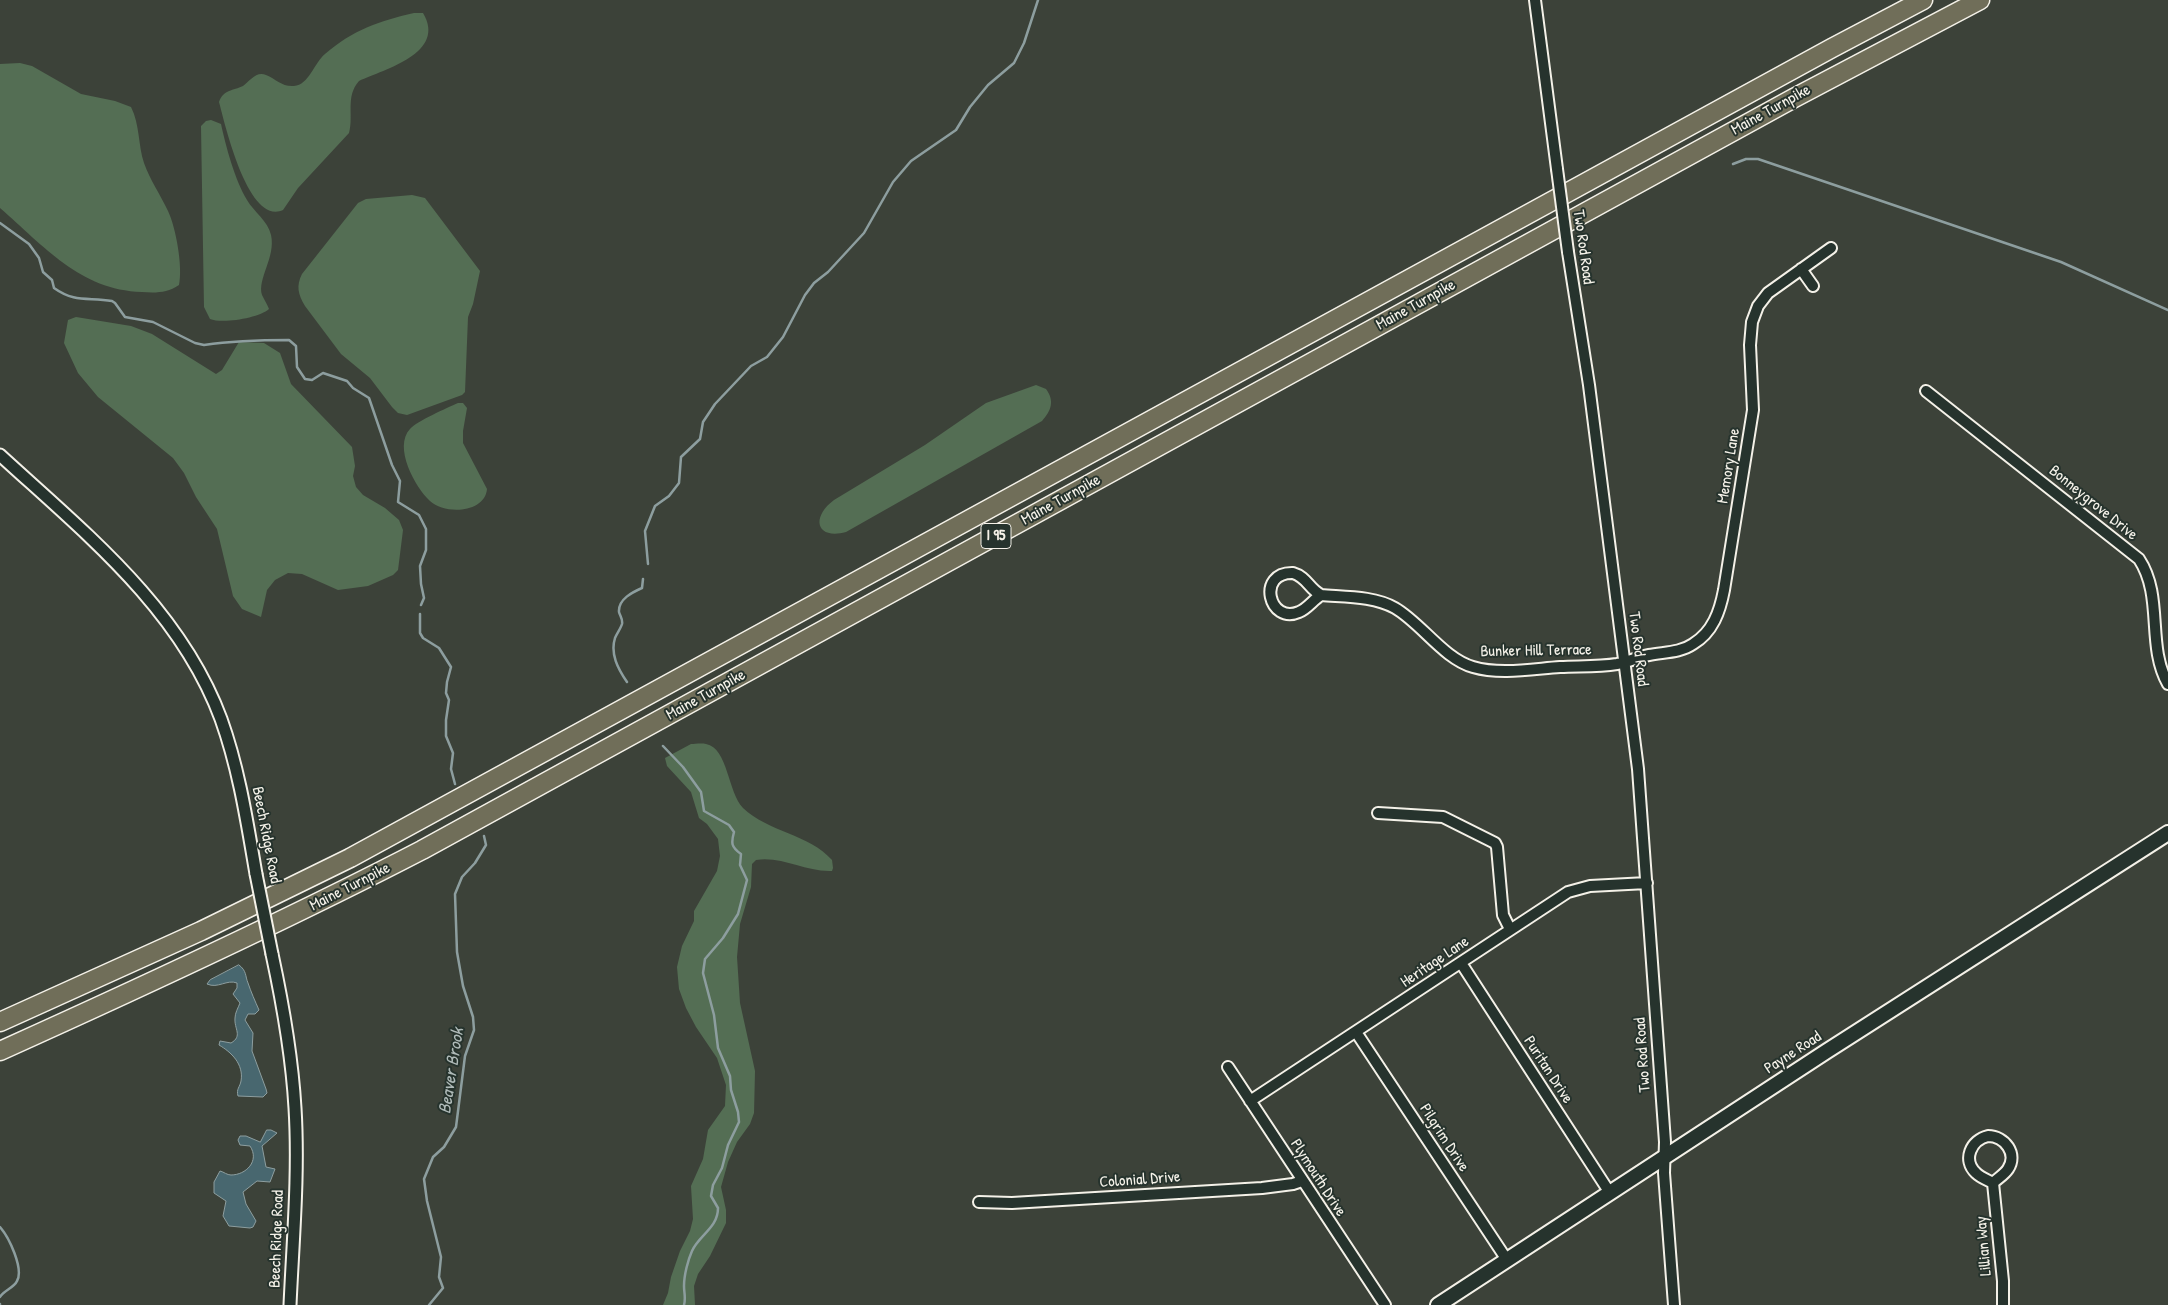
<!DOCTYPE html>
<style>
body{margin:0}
canvas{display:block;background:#3c4239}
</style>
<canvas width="2168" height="1305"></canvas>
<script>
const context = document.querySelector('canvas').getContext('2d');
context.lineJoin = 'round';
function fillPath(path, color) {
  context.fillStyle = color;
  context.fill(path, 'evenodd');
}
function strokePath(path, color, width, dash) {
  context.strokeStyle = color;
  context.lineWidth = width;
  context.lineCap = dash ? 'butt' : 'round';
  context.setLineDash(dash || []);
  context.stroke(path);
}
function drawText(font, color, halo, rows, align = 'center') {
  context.font = font + ' "Patrick Hand",sans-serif';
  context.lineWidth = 4;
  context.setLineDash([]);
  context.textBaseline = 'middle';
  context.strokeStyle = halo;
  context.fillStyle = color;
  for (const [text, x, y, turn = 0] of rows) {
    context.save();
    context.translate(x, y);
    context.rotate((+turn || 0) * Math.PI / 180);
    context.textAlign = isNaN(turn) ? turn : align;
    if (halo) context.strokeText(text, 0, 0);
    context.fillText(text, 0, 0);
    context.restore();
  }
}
fillPath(new Path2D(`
 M414,13H423C447,53 385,69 359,81C345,97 354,115 349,133L298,188L283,210C248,226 225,124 219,102C224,89 233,91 243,86C250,81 256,71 266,75C276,79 282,87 294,86C309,85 314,63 325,54C353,30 379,21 414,13Z
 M20,63L32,66L81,94L115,101L131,107C140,125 138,145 144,163C150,180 160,194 168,211C176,228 183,267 179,285C167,293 156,293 142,292C80,290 44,246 0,208V64Z
 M211,120L221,124C226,147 235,180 247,200C254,212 268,221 271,235C276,257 257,279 262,295C264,299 267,304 269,309C259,318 223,324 210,319L204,307L201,126L206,121Z
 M412,195L425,198L480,271L473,304L468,317L465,392L462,395L407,415L398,413L392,407L370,378L341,354L305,306C298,294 296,286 302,274L358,203L366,199Z
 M76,317L131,326L152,334L216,374L222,370L239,342L264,343L280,353L291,384L352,447L355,466L353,476L356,487L363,495L385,508L399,520L403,530L398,570L393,575L368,586L338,590L302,574L288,573L275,580L267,590L261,617L242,609L233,596L217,529L196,497L184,473L173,458L98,397L78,373L64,343L68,320Z
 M1036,385L1046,389C1055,401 1051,411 1042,421L846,532C817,540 810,518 834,500L925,445L986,403Z
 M458,403H463L467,408L463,431V443L487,489C485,513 445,515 430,501C415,487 393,447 410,429C417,421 447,408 458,403Z
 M691,744C695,744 701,743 706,744C728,748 728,793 743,808C768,832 809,834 832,860L833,868L832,871C804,872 783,856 756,860L752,864L751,887L740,924L737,957L740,1003L755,1071L754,1113L750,1124L737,1142L728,1162L721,1187L726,1210V1223L710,1256L698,1274L694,1286L695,1305H663L668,1293L671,1277L680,1251L690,1231L693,1219L691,1186L703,1159L708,1130L725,1106L726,1085L717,1058L696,1027L686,1008L679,989L677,967L682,946L694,921V911L717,871L720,856L718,839L707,824L699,818L691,792L667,766L665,758Z`), '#546e54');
const water = new Path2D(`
 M239,965C247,971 245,976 248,983C251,992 255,1001 259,1010L255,1014H248L245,1020L253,1033L252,1051L266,1089L267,1093L263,1097L238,1096C236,1089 240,1087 241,1081C244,1064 231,1052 219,1045L220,1041L231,1043C243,1036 234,1029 235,1018C235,1013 238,1008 240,1003L233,994L237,988V983C227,979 218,989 207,984L210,980Z
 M267,1130H271L277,1133L262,1146L266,1167L275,1169L270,1182L257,1181L243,1192L246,1204L256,1221L253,1227L250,1228L229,1226L223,1216L226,1201L214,1193V1182L220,1171C224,1172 227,1175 231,1175C246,1175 260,1161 250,1146L240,1145L238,1140L240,1136H246L260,1142Z`);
fillPath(water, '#48676f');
strokePath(water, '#8d9e9f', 1);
strokePath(new Path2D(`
 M1733,164L1746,159H1758L2061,262L2168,310
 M0,223L29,244L39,258L43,272L52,280L54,288C75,303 88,297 112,301L115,303L125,317L153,322L195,343L204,345C232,341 261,340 289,340L296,346L297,367L305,379L312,380L323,373L347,381L353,388L369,398L392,465L400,481L398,502L419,515L426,529V550L420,566L421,584L424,598L421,605
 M648,564L645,531L655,506L669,496L679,483L681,457L700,439L703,422L715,404L751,366L767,357L783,337L805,295L814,283L828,272L864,233L893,182L911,161L956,130L970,107L988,85L1014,63L1024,43L1038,0
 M420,614V633L423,638L439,648L451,667L447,682L446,693L449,700L446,720V736L453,753L451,769L455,784
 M627,682C618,669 610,654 615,638C617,633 621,628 622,624C623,619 620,616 619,612C618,599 633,592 642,588L643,579
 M663,746L683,767L701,792L704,811L729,825L734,832C731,843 731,847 741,854L740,865L747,880L738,914L723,938L705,959L703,973L714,1015L718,1048L730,1076L731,1090L738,1112L739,1122L728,1145L722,1168L713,1185L711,1196L718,1208C718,1228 699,1235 692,1251C688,1260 684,1275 684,1286C684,1293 686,1298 684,1305
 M0,1227C9,1237 24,1269 17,1281C14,1288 4,1290 0,1297
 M0,1304V1305
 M429,1305L443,1288L439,1277L441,1257L427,1201L424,1179L433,1157L444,1147L456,1127L465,1056L474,1030L473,1017L463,986L457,952L455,894L462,877L475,863L486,845L484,836`), '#8d9e9f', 2.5);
const minor = new Path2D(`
 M1535,0L1557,169
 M1568,252L1589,385L1638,769L1665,1142L1664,1173L1674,1305
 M1801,269L1813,286
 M1926,391L2139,559C2164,597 2146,645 2168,684
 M1293,573C1307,577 1309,589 1321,595C1313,600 1307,609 1299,612C1269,625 1256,572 1293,573Z
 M1321,595C1345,597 1374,596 1395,608C1421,623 1444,659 1473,667C1500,675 1532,669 1560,667C1579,666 1598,667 1617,664C1628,662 1638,657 1649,655C1664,652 1680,653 1693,644C1713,632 1720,611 1724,590L1753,410L1750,345L1752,322L1758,306L1768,293L1831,248
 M1378,813L1443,817L1495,843L1497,847L1503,915L1510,929
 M1461,963L1610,1193
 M1356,1032L1507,1260
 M1228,1067L1385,1305
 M1250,1101L1568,892L1590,886L1647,883
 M1988,1136C2005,1136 2018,1154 2008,1169C2004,1175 1998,1178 1993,1183C1988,1180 1981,1178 1976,1173C1962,1160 1971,1140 1988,1136Z
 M1993,1183L2003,1281V1305
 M979,1202L1012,1203L1262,1188L1293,1184L1302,1181`);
const tertiary = new Path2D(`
 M0,455C85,533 180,608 221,719C239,769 247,822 256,874
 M272,954C283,1005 292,1056 295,1108C299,1173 293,1239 290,1305`);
const secondary = new Path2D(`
 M1438,1305L1827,1051L2168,833`);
const motorway = new Path2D(`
 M0,1022L201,931L350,858L1832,48L1923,0
 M0,1051C142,987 283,922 422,850L1794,98L1980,0`);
strokePath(minor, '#f4f1e8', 14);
strokePath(tertiary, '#f4f1e8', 15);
strokePath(secondary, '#f4f1e8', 18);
strokePath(motorway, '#f4f1e8', 21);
strokePath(minor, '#26332d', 10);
strokePath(tertiary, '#26332d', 11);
strokePath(secondary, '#26332d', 14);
strokePath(motorway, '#706e59', 18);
const minorBridge = new Path2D(`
 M1557,169L1568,252`);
const tertiaryBridge = new Path2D(`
 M256,874L272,954`);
strokePath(minorBridge, '#f4f1e8', 14, []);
strokePath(tertiaryBridge, '#f4f1e8', 15, []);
strokePath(minorBridge, '#26332d', 10);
strokePath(tertiaryBridge, '#26332d', 11);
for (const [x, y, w] of [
 [996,536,30]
]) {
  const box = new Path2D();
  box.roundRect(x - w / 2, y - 12.5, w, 25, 4);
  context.fillStyle = '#26332d';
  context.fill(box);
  strokePath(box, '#f4f1e8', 1);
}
drawText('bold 15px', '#f4f1e8', null, [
 ["I 95",996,536]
]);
drawText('16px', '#f4f1e8', '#26332d', [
 ["Maine Turnpike",1771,110,-29],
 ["Two Rod Road",1583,247,82],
 ["Maine Turnpike",1416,305,-29],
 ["Memory Lane",1729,466,-81],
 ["Maine Turnpike",1061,500,-29],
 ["Bonneygrove Drive",2093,503,39],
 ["Two Rod Road",1638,649,83],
 ["Bunker Hill Terrace",1536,651,-1],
 ["Maine Turnpike",706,695,-29],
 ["Beech Ridge Road",266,835,79],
 ["Maine Turnpike",350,887,-27],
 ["Heritage Lane",1435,962,-34],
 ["Payne Road",1793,1053,-33],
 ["Two Rod Road",1643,1055,-94],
 ["Puritan Drive",1548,1070,57],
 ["Pilgrim Drive",1444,1138,57],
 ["Plymouth Drive",1318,1178,57],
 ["Colonial Drive",1140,1180,-4],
 ["Beech Ridge Road",277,1239,-88],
 ["Lillian Way",1984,1246,-95]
]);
drawText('italic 18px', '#afbab8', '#26332d', [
 ["Beaver Brook",452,1071,-81]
]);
</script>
